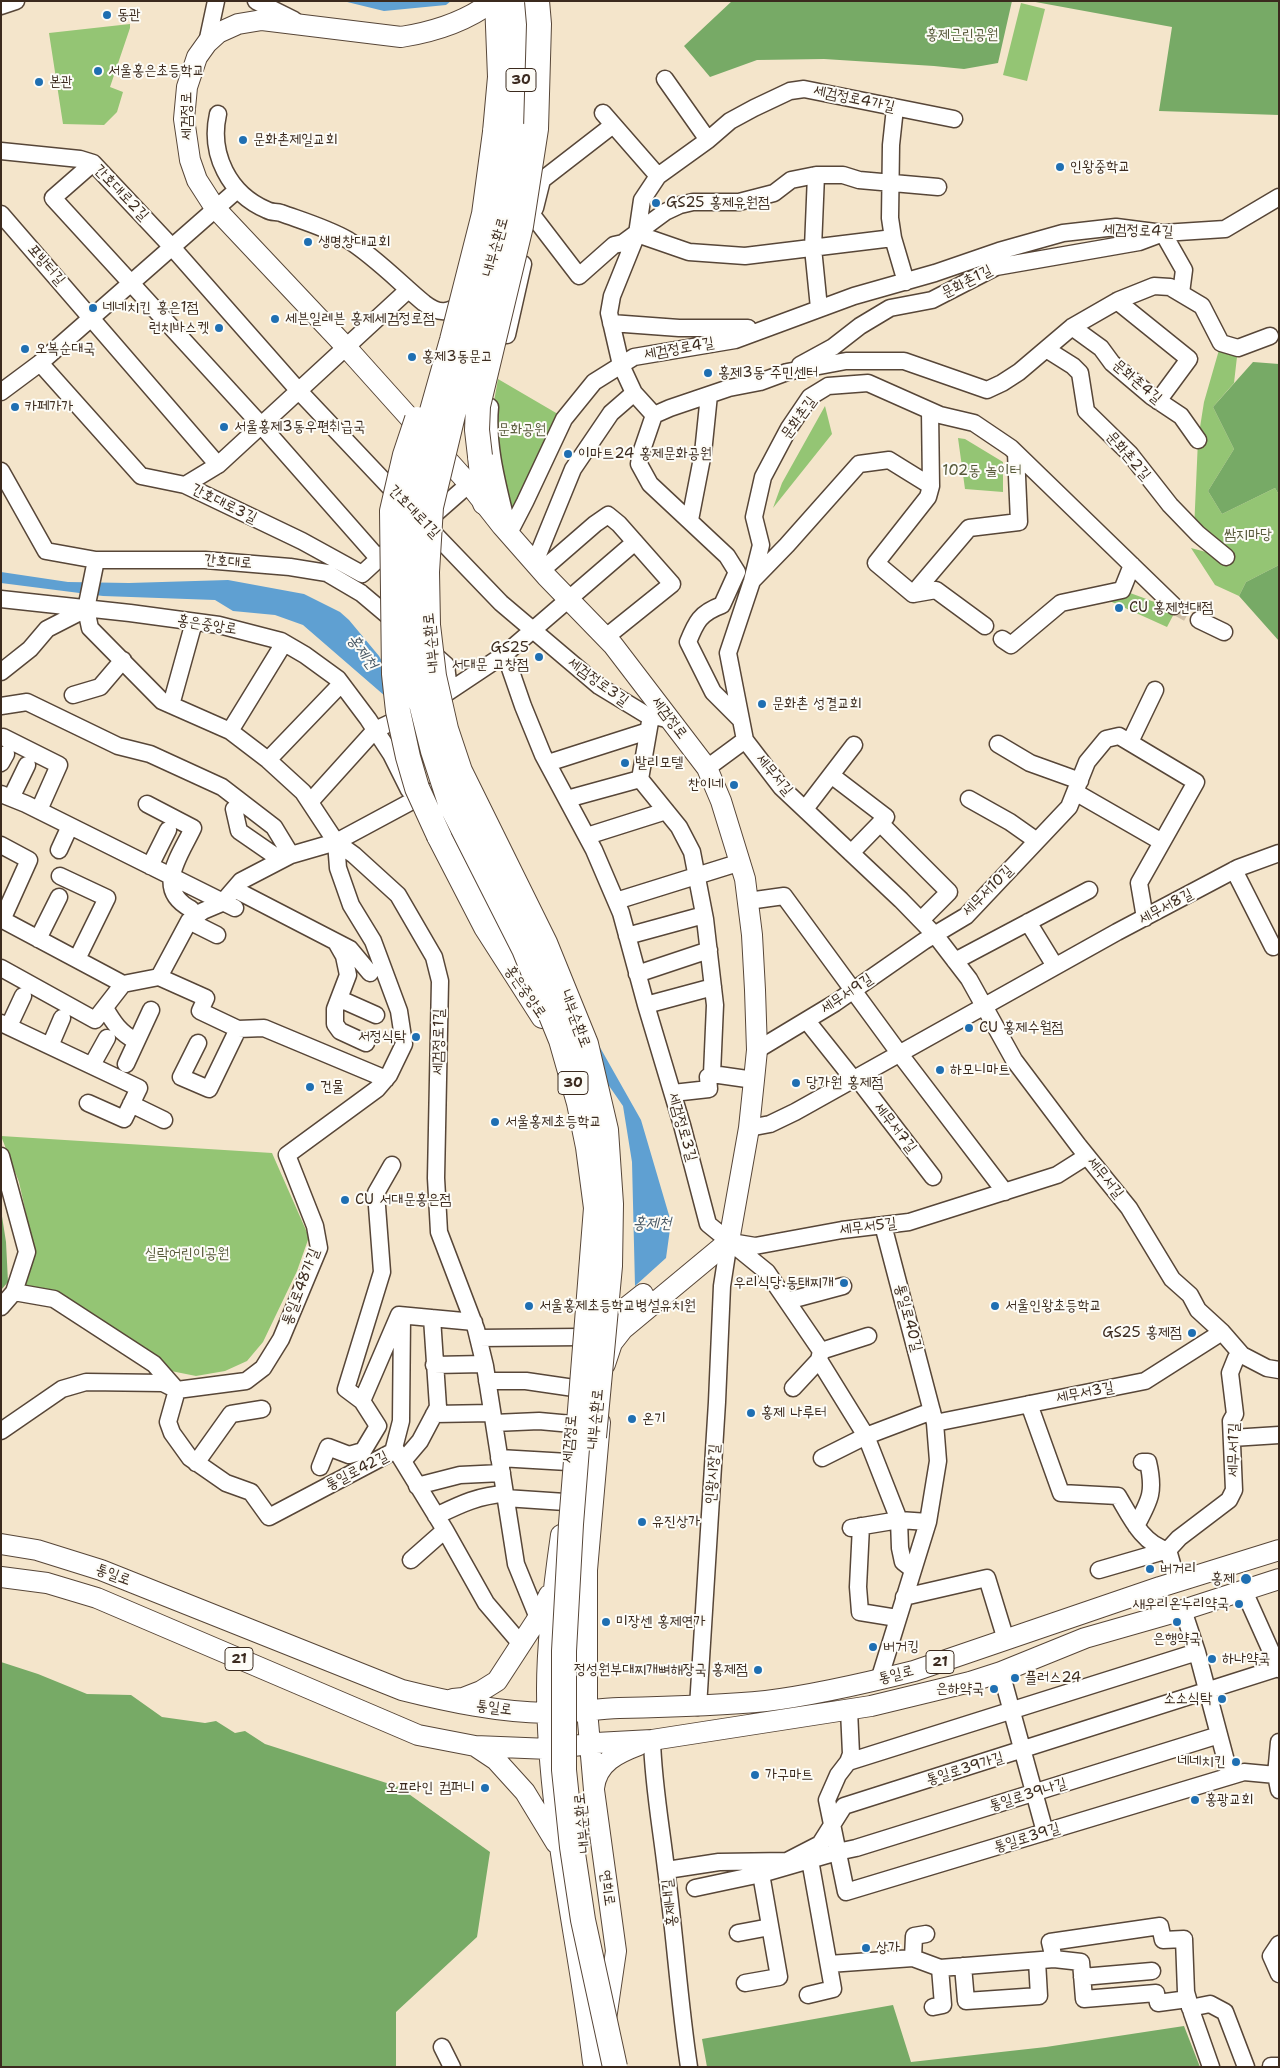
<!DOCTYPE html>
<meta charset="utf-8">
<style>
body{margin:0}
#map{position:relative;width:1280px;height:2068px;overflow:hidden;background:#f4e5cb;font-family:"Shantell Sans",sans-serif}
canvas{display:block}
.frame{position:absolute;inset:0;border:2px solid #3b2a1e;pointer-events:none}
</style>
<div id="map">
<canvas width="1280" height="2068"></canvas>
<div class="frame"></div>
</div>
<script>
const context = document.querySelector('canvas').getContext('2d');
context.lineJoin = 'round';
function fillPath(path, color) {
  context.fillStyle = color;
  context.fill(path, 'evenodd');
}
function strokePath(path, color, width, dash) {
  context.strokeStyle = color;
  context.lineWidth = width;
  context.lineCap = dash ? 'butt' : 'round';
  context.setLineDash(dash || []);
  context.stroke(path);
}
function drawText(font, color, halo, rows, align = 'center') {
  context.font = font + ' "Shantell Sans","Poor Story",sans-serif';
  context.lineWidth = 4;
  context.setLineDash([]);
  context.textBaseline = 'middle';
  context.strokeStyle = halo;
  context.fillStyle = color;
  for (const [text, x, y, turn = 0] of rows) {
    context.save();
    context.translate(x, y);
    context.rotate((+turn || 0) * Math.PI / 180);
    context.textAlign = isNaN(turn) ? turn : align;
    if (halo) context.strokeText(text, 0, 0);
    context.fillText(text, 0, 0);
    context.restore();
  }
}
fillPath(new Path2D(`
 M1021,3L1045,9L1027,81L1003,75Z
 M130,24V28L110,87L123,92L117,112L104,125L63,124L49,33Z
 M1221,343L1238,348L1234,383L1213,407L1234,449L1208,491L1222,514L1275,488L1279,495V565L1246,582L1239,596L1215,585L1191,548L1225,557L1194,530L1198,440L1204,402Z
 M498,379L563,417L510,527L490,424Z
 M825,406L832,434L773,508L782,483Z
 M958,438L965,439L1003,462V492L965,489Z
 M1122,590L1160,604L1177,608L1167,627L1103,598Z
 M1,1136L272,1153L309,1237L297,1271L263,1342L247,1361L225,1371L196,1376L171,1371L23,1291L32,1257L27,1218L19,1182Z`), '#94c574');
fillPath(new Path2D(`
 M732,1H1012L998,63L964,69L934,66L824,59L757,60L710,77L684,46Z
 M1030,1H1279V115L1159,111L1172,27Z
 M1253,362L1279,364V495L1275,488L1222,514L1208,491L1234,449L1213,407Z
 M1279,565V641L1239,596L1246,582Z
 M1,1210L6,1242L8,1282L1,1290Z
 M1,1662L38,1674L87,1694L131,1695L162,1717L205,1723L216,1721L235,1733L245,1731L265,1744L399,1787L490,1852L477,1937L396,2012V2067H1Z
 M893,2005L911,2062L1046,2047L1184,2026L1200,2067H707L702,2039Z`), '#7a6');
fillPath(new Path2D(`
 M343,1H451L446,5L384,11Z
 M1,572L68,582L129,583L228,580L304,594L340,612L349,620L379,656L641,1120L671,1222L666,1258L635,1286L632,1162L623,1106L580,1044L460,814L400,709L303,625L275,615L233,611L215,600L103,596L1,583Z`), '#5fa0d2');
strokePath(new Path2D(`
 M1174,606L1199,620`), '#cfc0a8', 16, [16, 8]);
const minor = new Path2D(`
 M256,1L294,20
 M1,6L16,1
 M207,43L216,1
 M665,79L708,140
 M895,108L891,145L890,218L893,238L906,282
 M603,113L658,176
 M218,114C209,154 229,194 267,210C272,213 276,211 281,213C303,221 327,228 348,240C374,256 400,283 424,303C441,316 448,312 465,303
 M1,151L80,159L93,163L171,246L298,390L400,498
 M93,163L53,198L260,424L378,558
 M816,175L813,248L819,308
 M535,208L542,180L613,125
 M1,214L218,465
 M533,216L579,276L614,245L623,243L665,212L680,205L693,202H739L774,193L791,180L816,175H843L859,180L938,187
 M637,234L689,252L745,256L893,238
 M1117,301L1189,359L1158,401
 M611,323L679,328H748
 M1072,327L1101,348L1112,363L1151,396L1181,416L1198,440
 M507,335L523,264
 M1046,349L1073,366L1080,373L1086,411L1130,454L1170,505L1198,534L1226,557
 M40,363L141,476L185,485L302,541L362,574L387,551
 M800,365L833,347L860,326L890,308L932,300L996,267L1139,242L1163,233L1184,270L1181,293
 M1,392L40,363L237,190
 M490,407C486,449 500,493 509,533
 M654,415L670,408L729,388L760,382L787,372L846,361H904L987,390L1002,383L1019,372L1072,327L1119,300L1154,286L1170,287L1202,306L1221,343L1238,348L1270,336
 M1,471L46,551L96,560H205L290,567L327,573L361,593L399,625
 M185,485L218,465L408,290
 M931,486L928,497L876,563L913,594L969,528L1019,522L1016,453
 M428,520L469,484
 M690,520L703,453L709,395
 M426,525L501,603L599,686L645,714L671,720
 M509,533L525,502L564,419L594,382L634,357L735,340L854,296L935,273L999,251L1063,233L1116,227L1163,233L1225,229L1279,197
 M96,560L86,609L90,628L162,701L230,731L268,760L303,792L336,842L354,855L398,895L434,957L440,981L436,1178L439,1232L476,1329L485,1366L516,1564L538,1618
 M535,562L573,469L611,413L634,393
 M542,570L595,524L608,515L619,524L672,584L606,637
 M752,581L787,545L859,464L889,460L931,486L930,411
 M913,594L936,590L985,626
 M1,599L130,613L219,625L281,641L305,655L338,679L368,719L391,754L409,790
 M1174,606L1011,448L974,423L940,415L868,383L828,386L810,397L789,428L763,477L754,517L761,545L752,581L728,653L745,740L781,787L901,900L936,936L969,979L1014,1060L1078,1145L1129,1208L1172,1279L1190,1295L1198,1310L1222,1332L1242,1355L1267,1368L1279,1370
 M1199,620L1224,632
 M1002,639L1011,645L1061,603L1122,590L1132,565
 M429,650L446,665L449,690
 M505,654L523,706L543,755L594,850L621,913L646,1005L682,1125L708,1224L767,1272L821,1351L819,1360L866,1436L899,1520L928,1522
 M1,672L30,649L47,629L86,609
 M73,695L100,687L123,660
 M442,696L505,654L635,542
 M171,705L194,622
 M1,706L27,702L118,746L150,754L222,787L274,827L291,855
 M651,716L640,779L679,827L692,852L705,919L715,1005L712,1074L754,1080
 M741,720L713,692L688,642C696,622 700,613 722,605L737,572L727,556L650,484L639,464L641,453L654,415L634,393L621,365L609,313L612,296L637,234L642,200L658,176L708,140L730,121L754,108L790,91L804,89L954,119
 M230,731L284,643
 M3,737L59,765L39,810
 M1130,742L1155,690
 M998,744L1030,763L1080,781
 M268,760L341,684
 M1,763L6,754
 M548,763L648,731
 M707,768L745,740
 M831,775L886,817L851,853
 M1075,792L1162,842
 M1,794L26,804L235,908
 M11,798L27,765
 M567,799L640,779
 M969,799L1010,822L1037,841
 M310,802L375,730L407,715
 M147,804L193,828C180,856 153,889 191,909
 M234,809L239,831L281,860
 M805,809L854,745
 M880,823L949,892L921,920
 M587,836L666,811
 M1,845L29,860L2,920
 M59,850L70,826
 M150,866L168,830
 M1234,870L1273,947
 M472,875L504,932
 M60,876L107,898L77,959
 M234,889L350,949L370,973
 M616,901L741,862
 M748,901L784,896L899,1053L1005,1192
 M1,919L123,984
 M189,921L217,935
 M1028,922L1055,966
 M627,936L704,915
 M38,939L59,897
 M336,942L344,956L348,975L335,1009V1024L340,1031L366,1043
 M955,961L1089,890
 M1,968L95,1020L123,984L159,977L189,921L203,911L222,903L241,881L291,855L336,842L429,792
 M637,974L709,950
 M159,977L206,998L200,1011L238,1029L209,1089L181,1077L198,1043
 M340,999L376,1015
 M646,1005L713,987
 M105,1008C113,1022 120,1033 136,1041
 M807,1021L854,1080
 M1,1023L139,1088L124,1119L88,1103
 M9,1026L23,996
 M238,1029L264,1028L386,1079
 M50,1046L62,1018
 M757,1050L835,1003L924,941L966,916L1069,807L1087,762L1106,739L1119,736L1196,782L1139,883L1145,918
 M126,1064L151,1010
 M92,1065L107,1038
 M857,1078L933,1177
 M673,1093L709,1089L708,1077L712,1074
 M131,1104L164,1120
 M749,1128L770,1124L795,1112L1117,932L1238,868L1279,853
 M1,1156L27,1252L14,1292L1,1307
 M731,1242L755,1246L842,1230L909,1222L1057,1175L1087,1156
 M14,1292L54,1299L154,1364L176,1389
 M787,1301L843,1286
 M478,1338L581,1337
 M821,1351L868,1336
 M434,1365L484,1364
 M487,1381H526L574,1388
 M793,1388L819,1360
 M177,1390L168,1422L172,1433L190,1458L226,1483L251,1492L269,1517L396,1450L445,1530L486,1603L521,1644
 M362,1401L399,1315L474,1322
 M1029,1404L1061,1493L1118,1496C1130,1516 1143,1545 1168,1550
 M434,1414L492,1413
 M494,1423L539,1421L572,1424
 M935,1423L1145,1381L1222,1332
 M1,1431L62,1389L86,1382L163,1383L177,1390L246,1381L263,1368L281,1339L319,1248L315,1226L287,1155L377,1089L389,1075L404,1044L399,1011L373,941L351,905L338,868L336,842
 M1232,1438L1279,1435
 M393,1452L401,1421L402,1316
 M499,1458L568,1462
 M822,1458L866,1436L932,1411
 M403,1461L420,1441L438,1407L432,1318
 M196,1463L231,1414L262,1409
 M320,1467L328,1447L349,1455L363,1451L378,1426L362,1401L346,1389L382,1272L376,1193L392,1165
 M417,1486L460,1475L502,1473
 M505,1498L565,1502
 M436,1516C459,1505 479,1495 505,1494
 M861,1526L858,1587L860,1612L897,1618
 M1136,1526C1150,1500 1155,1492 1148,1462H1142
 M851,1528L899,1520L900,1548L903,1562L912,1569
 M1168,1550L1177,1581
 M411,1560L445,1530
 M1099,1570L1168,1550L1179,1538L1229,1500L1234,1490L1231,1421L1235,1414L1230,1373L1236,1358L1242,1355
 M1244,1591L1279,1669
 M904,1597L987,1578L1006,1640
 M1183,1610L1197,1652L1230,1776
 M1001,1672L1045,1832
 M879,1680L928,1522L938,1461L935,1423L883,1225
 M698,1707L717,1402L722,1286L729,1241
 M849,1710L851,1754L848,1762L838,1775L827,1800L846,1892L1244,1772L1276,1775
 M652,1740C653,1783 661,1826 666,1869C675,1935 679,2001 689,2067
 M1279,1742L1276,1775L1279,1790
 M848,1762L1197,1652
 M667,1870L719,1862L787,1861L820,1844L844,1806L1278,1668
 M695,1888L761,1874L837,1852L856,1848L1219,1735
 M738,1933L770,1927
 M1279,1944L1271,1956L1279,1974
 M913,1958L940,1968L943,2005L933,2007
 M1054,1959L1081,1962L1084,1999L1156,1993L1158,2003L1188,1999
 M829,1964L913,1958L914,1936L926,1934
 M963,1966L966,2001L1039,1996L1037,1961
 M940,1968L1054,1959L1050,1942L1160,1926L1163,1940L1184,1939L1186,1992L1192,2013L1211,2067
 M1082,1977L1152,1971
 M745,1983L779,1977L761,1874
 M808,1995L833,1989L810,1860
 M1190,2008L1210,2004L1225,2012L1246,2067
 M442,2047L452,2067
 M1271,2066H1279`);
const major = new Path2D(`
 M493,1C467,21 433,32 401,37L262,20L238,24L218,33L207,43L197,57L187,87L184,119L190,160L197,180L215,208L346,347L469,484L502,526L546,576L613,645L707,768L721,801L745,879L752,935L755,990L757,1050L754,1080L749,1128L729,1241L623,1329L612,1343L605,1364
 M599,1335L619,1313L643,1294
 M600,1422L587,1570V1710L594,1790L616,1951L600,2060L601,2067
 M561,1535C554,1584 547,1639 547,1689C547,1815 578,1938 593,2062
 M1,1544L37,1550L101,1570L402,1690C450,1702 498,1712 547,1713C571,1713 595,1709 619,1708C668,1707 717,1706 766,1701C815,1695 866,1683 914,1671L1160,1587L1279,1550
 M1,1577L47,1583L97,1598L418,1735L475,1746L550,1749L596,1743L652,1740L871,1706L970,1682L1001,1672L1085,1638L1183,1610L1279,1579
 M453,1699L463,1698L481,1691L497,1681L538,1618L549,1595
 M475,1746L496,1760L525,1792L556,1843
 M594,1788C597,1762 618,1753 639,1745`);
const highway = new Path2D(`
 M495,132L500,77L497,1
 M517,134L521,86L520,1
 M480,456L485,503
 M439,836L486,927L543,1016`);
strokePath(minor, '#574638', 19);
strokePath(major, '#574638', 22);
strokePath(highway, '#574638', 26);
strokePath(minor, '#fff', 16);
strokePath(major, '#fff', 20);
strokePath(highway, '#fff', 24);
const highwayBridge = new Path2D(`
 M495,132L484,214L452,340L428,425L413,500L408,570L410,625L419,695L433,751L450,803L524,949L561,1040L579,1103L588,1147L596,1208L571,1524L564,1651V1770L572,1847L583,1920L615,2067
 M517,134L510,193L470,344L431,507L427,572L428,625L434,676L446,729L460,771L545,943L586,1044L606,1130L611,1204L610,1266L594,1437
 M417,419L405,455L392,511L394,674L398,711L408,757L417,788L439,836
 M480,456L477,430L478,406L521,226L536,129L539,24L537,1`);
strokePath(highwayBridge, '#574638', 26, []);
strokePath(highwayBridge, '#fff', 24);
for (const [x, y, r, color] of [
 [107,15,5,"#1f6fb2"],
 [98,71,5,"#1f6fb2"],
 [39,82,5,"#1f6fb2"],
 [243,140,5,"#1f6fb2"],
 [1060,167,5,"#1f6fb2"],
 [656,203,5,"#1f6fb2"],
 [308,242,5,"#1f6fb2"],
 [93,308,5,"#1f6fb2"],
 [275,319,5,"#1f6fb2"],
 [219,328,5,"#1f6fb2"],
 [25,349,5,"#1f6fb2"],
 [412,357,5,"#1f6fb2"],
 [708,373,5,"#1f6fb2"],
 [15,407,5,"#1f6fb2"],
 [224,427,5,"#1f6fb2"],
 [568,454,5,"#1f6fb2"],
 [1119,608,5,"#1f6fb2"],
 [539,657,5,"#1f6fb2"],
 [762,704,5,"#1f6fb2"],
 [625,763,5,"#1f6fb2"],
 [734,785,5,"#1f6fb2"],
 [969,1028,5,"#1f6fb2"],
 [416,1037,5,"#1f6fb2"],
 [940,1070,5,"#1f6fb2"],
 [796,1083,5,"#1f6fb2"],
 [310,1087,5,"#1f6fb2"],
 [495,1122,5,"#1f6fb2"],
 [345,1200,5,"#1f6fb2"],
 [844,1283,5,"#1f6fb2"],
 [529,1306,5,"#1f6fb2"],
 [995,1306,5,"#1f6fb2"],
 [1192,1333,5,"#1f6fb2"],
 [751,1413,5,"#1f6fb2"],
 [632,1419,5,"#1f6fb2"],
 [642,1522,5,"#1f6fb2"],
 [1150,1569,5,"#1f6fb2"],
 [1246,1579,6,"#1f6fb2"],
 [1239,1604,5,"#1f6fb2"],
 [606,1622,5,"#1f6fb2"],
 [1177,1622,5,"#1f6fb2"],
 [873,1647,5,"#1f6fb2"],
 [1212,1659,5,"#1f6fb2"],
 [758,1670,5,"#1f6fb2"],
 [1015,1678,5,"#1f6fb2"],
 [994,1689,5,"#1f6fb2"],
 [1222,1699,5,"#1f6fb2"],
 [1236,1762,5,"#1f6fb2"],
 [755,1775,5,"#1f6fb2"],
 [485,1788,5,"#1f6fb2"],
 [1195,1800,5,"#1f6fb2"],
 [866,1948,5,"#1f6fb2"]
]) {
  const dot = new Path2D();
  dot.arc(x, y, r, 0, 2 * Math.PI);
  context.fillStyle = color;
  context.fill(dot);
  strokePath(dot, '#fdfcf7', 2);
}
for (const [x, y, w] of [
 [521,80,30],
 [573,1083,30],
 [239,1659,28],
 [940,1662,28]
]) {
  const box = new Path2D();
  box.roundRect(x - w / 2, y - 11.5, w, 23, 4);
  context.fillStyle = '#fdfcf7';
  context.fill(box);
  strokePath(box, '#3b2a1e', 1);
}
drawText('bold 14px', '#3b2a1e', null, [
 ["30",521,80],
 ["30",573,1083],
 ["21",239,1659],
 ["21",940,1662]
]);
drawText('15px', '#3b2a1e', '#fdfcf7', [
 ["동관",117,15],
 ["서울홍은초등학교",108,71],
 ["본관",49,82],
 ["문화촌제일교회",253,140],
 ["인왕중학교",1070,167],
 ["GS25 홍제유원점",666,203],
 ["생명창대교회",318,242],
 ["네네치킨 홍은1점",103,308],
 ["세븐일레븐 홍제세검정로점",285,319],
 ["런치바스켓",209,328,"right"],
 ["오복순대국",35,349],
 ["홍제3동문고",422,357],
 ["홍제3동 주민센터",718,373],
 ["카페가가",25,407],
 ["서울홍제3동우편취급국",234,427],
 ["이마트24 홍제문화공원",578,454],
 ["CU 홍제현대점",1129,608],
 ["GS25",529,648,"right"],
 ["서대문 고창점",529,665,"right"],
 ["문화촌 성결교회",772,704],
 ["발리모텔",635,763],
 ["찬이네",724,785,"right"],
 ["CU 홍제수월점",979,1028],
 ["서정식탁",406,1037,"right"],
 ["하모니마트",950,1070],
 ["당가원 홍제점",806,1083],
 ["건물",320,1087],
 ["서울홍제초등학교",505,1122],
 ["CU 서대문홍은점",355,1200],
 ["우리식당.동태찌개",834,1283,"right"],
 ["서울홍제초등학교병설유치원",539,1306],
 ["서울인왕초등학교",1005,1306],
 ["GS25 홍제점",1182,1333,"right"],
 ["홍제 나루터",761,1413],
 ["온기",642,1419],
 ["유진상가",652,1522],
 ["버거리",1160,1569],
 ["홍제",1235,1579,"right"],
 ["새우리온누리약국",1229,1604,"right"],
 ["미장센 홍제연가",616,1622],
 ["은행약국",1177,1639,"center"],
 ["버거킹",883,1647],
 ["하나약국",1222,1659],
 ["정성원부대찌개뼈해장국 홍제점",748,1670,"right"],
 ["플러스24",1025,1678],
 ["은하약국",984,1689,"right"],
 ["소소식탁",1212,1699,"right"],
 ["네네치킨",1226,1762,"right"],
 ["가구마트",765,1775],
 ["오프라인 컴퍼니",475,1788,"right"],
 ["홍광교회",1205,1800],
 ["상가",876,1948]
], 'left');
drawText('15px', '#565838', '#fdfcf7', [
 ["홍제근린공원",962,35],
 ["문화공원",522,430],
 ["102동 놀이터",982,471],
 ["쌈지마당",1248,535],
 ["실락어린이공원",187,1254]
]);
drawText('15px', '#3b2a1e', '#fdfcf7', [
 ["세검정로4가길",854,99,12],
 ["세검정로",187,116,-90],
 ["간호대로2길",121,193,46],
 ["세검정로4길",1138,231,2],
 ["내부순환로",496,247,-75],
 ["포방터길",46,265,49],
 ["문화촌1길",967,282,-27],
 ["세검정로4길",679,349,-10],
 ["문화촌4길",1137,382,40],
 ["문화촌길",799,418,-54],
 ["문화촌2길",1128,456,49],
 ["간호대로3길",224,504,26],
 ["간호대로1길",414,512,46],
 ["간호대로",228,562,4],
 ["홍은중앙로",207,625,9],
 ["내부순환로",432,643,-96],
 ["세검정로3길",598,682,36],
 ["세검정로",669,718,53],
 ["세무서길",774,775,50],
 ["세무서10길",988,891,-45],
 ["세무서8길",1166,907,-28],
 ["홍은중앙로",525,992,55],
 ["세무서9길",847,994,-34],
 ["내부순환로",575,1019,69],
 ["세검정로1길",439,1042,-89],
 ["세검정로3길",682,1127,74],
 ["세무서7길",895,1128,52],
 ["세무서길",1105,1178,51],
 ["세무서5길",868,1227,-7],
 ["통일로48가길",301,1287,-69],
 ["통일로40길",908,1318,75],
 ["세무서3길",1085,1393,-11],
 ["내부순환로",596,1419,-85],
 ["세검정로",570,1439,-85],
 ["세무서1길",1234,1450,-89],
 ["통일로42길",357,1471,-27],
 ["인왕시장길",713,1474,-86],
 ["통일로",113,1575,20],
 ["통일로",896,1675,-14],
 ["통일로",494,1708,7],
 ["통일로39가길",965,1769,-17],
 ["통일로39나길",1028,1795,-17],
 ["내부순환로",583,1823,-96],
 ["통일로39길",1027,1838,-17],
 ["연희로",607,1888,82],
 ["홍제내길",670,1903,-96]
]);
drawText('italic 16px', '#495966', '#fdfcf7', [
 ["홍제천",362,652,54],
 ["홍제천",652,1224]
]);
</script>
